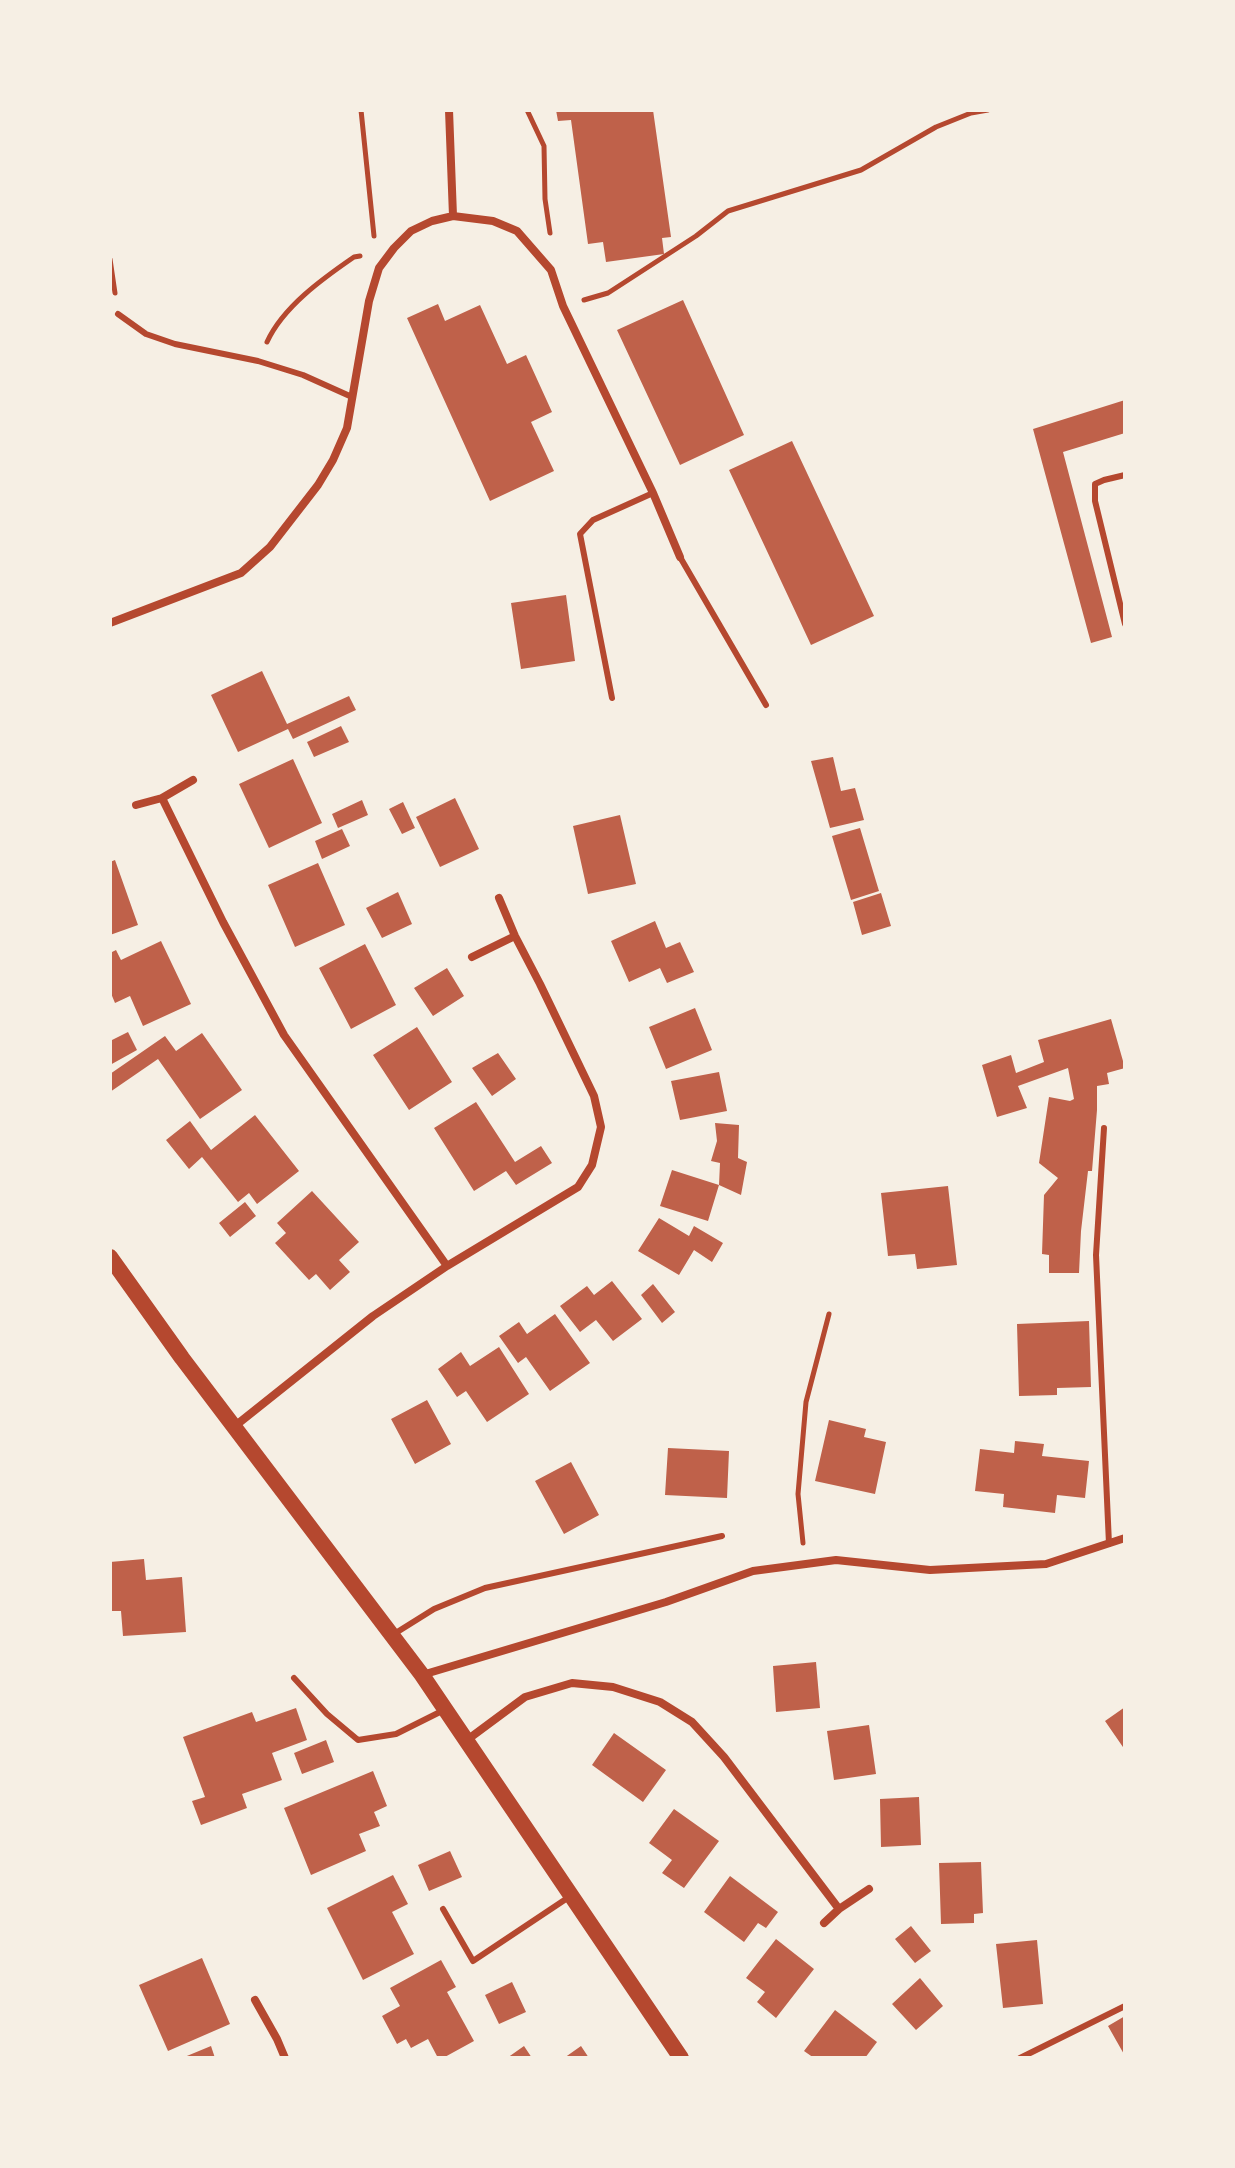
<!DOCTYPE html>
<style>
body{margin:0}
#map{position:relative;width:1235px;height:2168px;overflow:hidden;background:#f6efe4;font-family:"DejaVu Sans",sans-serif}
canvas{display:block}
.frame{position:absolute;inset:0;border:112px solid #f6efe4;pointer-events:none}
</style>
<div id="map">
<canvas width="1235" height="2168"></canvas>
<div class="frame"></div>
</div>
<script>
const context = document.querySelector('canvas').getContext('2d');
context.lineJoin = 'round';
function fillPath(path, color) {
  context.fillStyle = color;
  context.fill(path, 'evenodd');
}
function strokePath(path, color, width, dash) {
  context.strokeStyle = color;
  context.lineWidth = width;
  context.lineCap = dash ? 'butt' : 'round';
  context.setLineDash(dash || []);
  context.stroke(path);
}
fillPath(new Path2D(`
 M556,110H653L671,237L662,238L664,254L606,262L603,242L588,244L571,120L558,121Z
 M683,300L744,435L680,465L617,330Z
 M438,304L445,321L480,305L507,364L526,355L552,412L531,422L554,471L490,501L407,318Z
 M1125,400V433L1063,452L1112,637L1091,643L1033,429Z
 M792,441L874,616L811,645L729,470Z
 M566,595L575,661L521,669L511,603Z
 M262,671L287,724L349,696L356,710L293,739L288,729L238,752L211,695Z
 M341,726L349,742L314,757L307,742Z
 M833,757L841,791L855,788L864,820L830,828L811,761Z
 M293,759L322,823L269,848L239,784Z
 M455,798L479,849L440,867L416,817Z
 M362,800L368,815L338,828L332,814Z
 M403,802L415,828L402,834L389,809Z
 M620,815L636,884L588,894L573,826Z
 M860,828L879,891L851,900L832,836Z
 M342,829L350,846L322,859L315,841Z
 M115,860L138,925L110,935V862Z
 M318,863L345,925L295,947L268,885Z
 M398,892L412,924L382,938L366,908Z
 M881,893L891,926L862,935L853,902Z
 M655,921L666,948L680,942L694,972L667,983L660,968L629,982L611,941Z
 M161,941L191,1004L143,1026L130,996L115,1003L110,991V953L116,950L121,960Z
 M365,944L396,1005L351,1029L319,968Z
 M447,968L464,996L433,1016L414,988Z
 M695,1008L712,1050L666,1069L649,1027Z
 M1111,1019L1125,1068L1107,1073L1109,1084L1097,1086V1110L1092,1171H1088L1081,1231L1079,1273H1049V1255L1042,1254L1044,1195L1058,1178L1039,1163L1049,1097L1070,1101L1074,1099L1068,1068L1018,1086L1027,1108L997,1117L982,1065L1011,1055L1016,1073L1044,1062L1038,1040Z
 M417,1027L452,1082L409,1110L373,1055Z
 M128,1032L137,1050L110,1065V1041Z
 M202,1033L242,1090L200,1119L158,1059L110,1092V1074L165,1036L176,1051Z
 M498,1053L516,1079L492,1096L472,1068Z
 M719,1072L727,1111L680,1120L671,1081Z
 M476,1102L515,1162L541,1146L552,1163L516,1185L506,1171L474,1191L434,1128Z
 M255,1115L299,1171L257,1204L249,1193L238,1202L202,1157L189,1169L166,1140L190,1121L211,1150Z
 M715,1123L739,1125L738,1158L747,1162L741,1195L719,1185L708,1221L660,1206L672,1170L719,1185L720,1163L711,1161L717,1141Z
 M948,1186L957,1265L917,1269L915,1254L888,1256L881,1193Z
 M312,1191L359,1242L339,1260L350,1272L330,1290L316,1274L309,1280L275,1243L286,1233L277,1223Z
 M245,1202L256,1216L230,1237L219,1223Z
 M659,1218L689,1236L694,1226L723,1243L712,1262L694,1250L679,1275L638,1251Z
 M612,1281L642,1319L613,1341L596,1320L580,1332L560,1306L587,1286L594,1295Z
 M653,1284L675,1312L662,1323L641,1295Z
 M555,1314L590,1363L550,1391L526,1357L518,1363L499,1336L519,1322L527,1334Z
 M1089,1321L1091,1387L1057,1388V1395L1019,1396L1017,1324Z
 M499,1347L529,1394L487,1422L466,1391L457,1397L438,1369L461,1352L470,1366Z
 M427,1400L451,1444L415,1464L391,1419Z
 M829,1420L866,1429L864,1437L886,1442L875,1494L815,1481Z
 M1015,1441L1044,1444L1042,1456L1089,1461L1085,1498L1057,1495L1055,1513L1003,1507L1004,1494L975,1491L980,1449L1014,1453Z
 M668,1448L729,1451L727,1498L665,1495Z
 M571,1462L599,1515L564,1534L535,1481Z
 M144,1559L146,1580L182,1577L186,1632L123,1636L121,1611H110V1562Z
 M816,1662L820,1708L776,1712L773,1666Z
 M1125,1707V1750L1105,1721Z
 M296,1708L307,1740L272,1753L282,1780L242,1794L247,1808L201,1825L192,1801L205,1797L183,1737L252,1712L256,1722Z
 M869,1725L876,1774L834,1780L827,1731Z
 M614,1733L666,1770L643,1802L592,1765Z
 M326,1740L334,1762L302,1774L294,1753Z
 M373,1771L387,1806L374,1812L380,1826L359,1834L366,1851L311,1875L284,1808Z
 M919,1797L921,1845L881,1847L880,1799Z
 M674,1809L719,1841L684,1888L662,1873L672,1860L649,1843Z
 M450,1851L462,1877L429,1891L418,1865Z
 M981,1862L983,1913L974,1914V1923L941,1924L939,1863Z
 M393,1875L408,1904L392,1912L414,1954L363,1980L327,1908Z
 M730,1876L778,1912L766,1928L758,1923L744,1942L704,1912Z
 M911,1926L931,1951L915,1963L895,1939Z
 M776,1939L814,1969L776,2018L757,2002L765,1992L746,1978Z
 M1037,1940L1043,2004L1003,2008L996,1944Z
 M202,1958L230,2024L168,2051L139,1985Z
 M441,1960L456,1987L447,1992L474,2041L443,2058H438L428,2039L411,2048L406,2039L397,2044L382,2016L400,2006L390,1988Z
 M920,1978L943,2006L916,2030L892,2004Z
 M512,1982L526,2012L499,2024L485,1995Z
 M835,2010L877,2042L865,2058H814L804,2051Z
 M1125,2016V2056L1108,2026Z
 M211,2046L215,2058H182Z
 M524,2046L532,2058H507Z
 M581,2046L589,2058H564Z`), '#bf614a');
strokePath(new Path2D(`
 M361,110L374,236
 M527,110L544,146L545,199L550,233
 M110,259L115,293
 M584,300L608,293L696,236L728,211L861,170L936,127L971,113L988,110
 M267,342C283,307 322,279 354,257L360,256
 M803,1543L798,1494L806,1402L829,1314`), '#b5482f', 5);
strokePath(new Path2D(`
 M118,314L146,334L175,344L258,361L303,375L352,397
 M1125,475L1104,480L1095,484V501L1125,624
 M680,557L766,705
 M612,698L580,534L593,520L653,493
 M1104,1128L1096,1255L1109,1544
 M394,1634L434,1609L485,1588L722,1536
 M294,1678L327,1714L358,1740L396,1734L444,1710
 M443,1909L473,1961L569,1897
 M1020,2058L1125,2006`), '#b5482f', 6);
strokePath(new Path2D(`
 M449,110L453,216
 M110,623L241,573L270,547L318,485L333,460L347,428L369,301L379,268L394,248L411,231L432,221L453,216L493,221L517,231L551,270L563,306L653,493L680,557
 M162,798L193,780
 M136,805L162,798L223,922L284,1035L447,1266
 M472,957L515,936
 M235,1426L373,1316L447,1266L578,1187L592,1165L601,1127L594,1096L540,984L515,936L499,898
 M422,1675L666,1602L753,1571L836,1560L930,1570L1046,1564L1125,1538
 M467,1740L525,1697L572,1683L613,1687L660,1702L692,1722L724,1757L839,1909L869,1889
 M824,1923L839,1909
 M255,2000L277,2039L285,2058`), '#b5482f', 8);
strokePath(new Path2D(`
 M110,1257L182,1358L422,1675L681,2058`), '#b5482f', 16);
</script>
